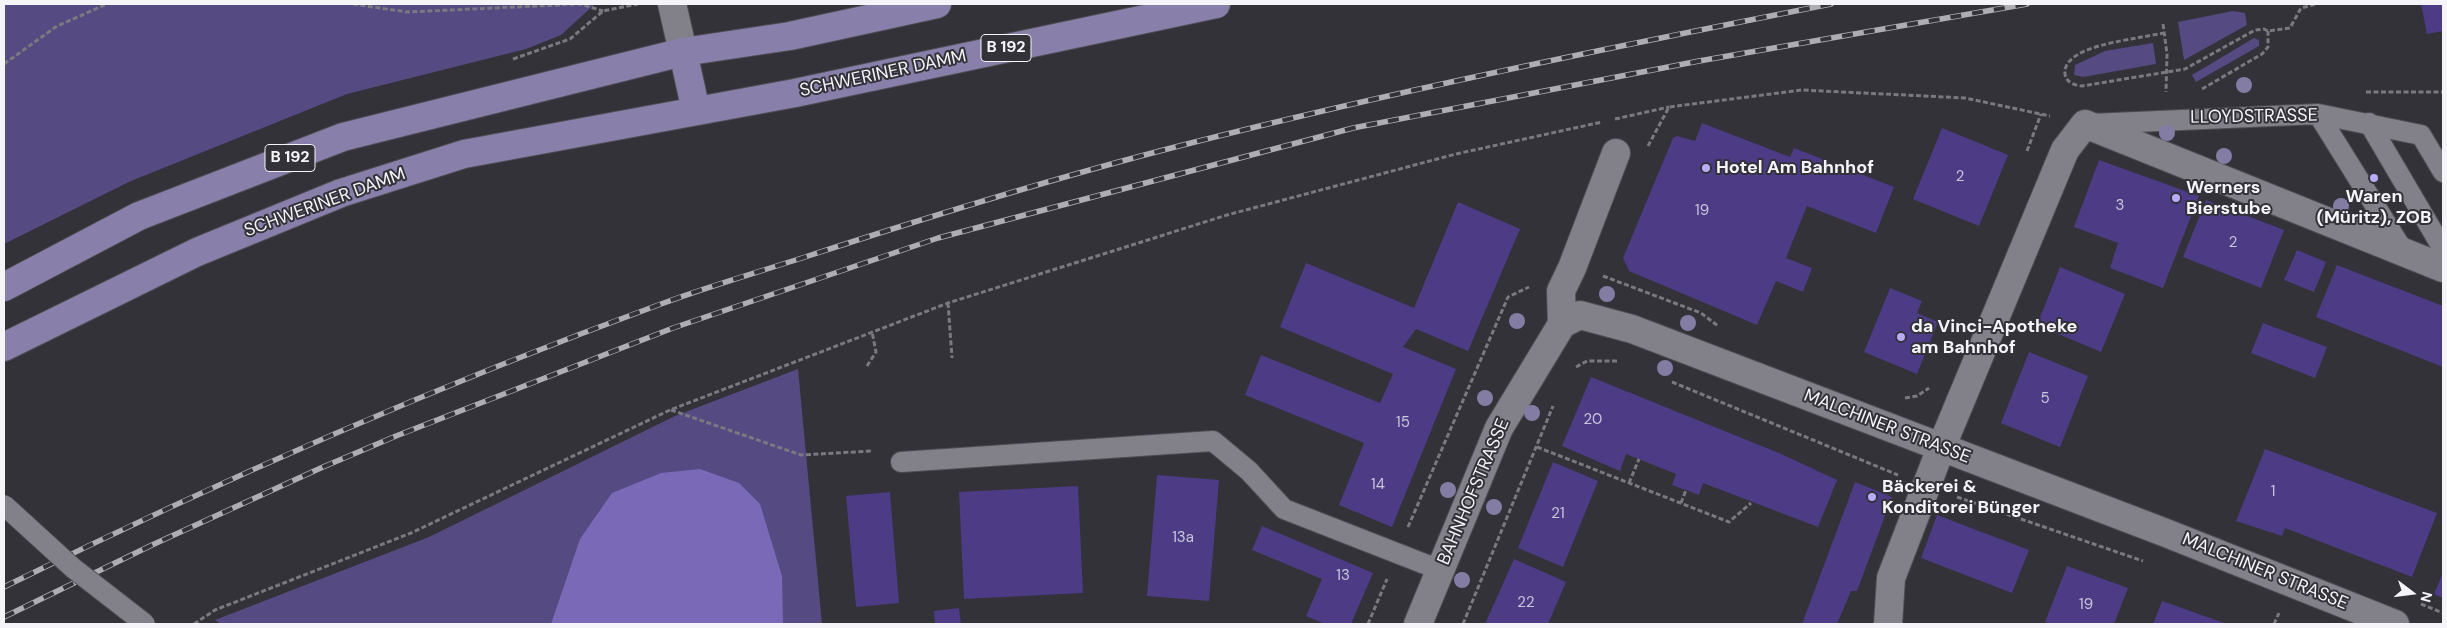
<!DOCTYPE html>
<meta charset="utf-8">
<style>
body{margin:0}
#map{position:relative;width:2447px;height:628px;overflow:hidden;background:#333239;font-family:"DM Sans",sans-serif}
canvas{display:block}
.frame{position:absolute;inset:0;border:5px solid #f4f4f9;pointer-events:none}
.north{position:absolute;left:2387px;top:568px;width:50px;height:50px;-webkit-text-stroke:4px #333239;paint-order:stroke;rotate:105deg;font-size:14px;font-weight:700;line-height:20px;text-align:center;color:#f4f4f9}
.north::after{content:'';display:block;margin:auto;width:18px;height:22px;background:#f4f4f9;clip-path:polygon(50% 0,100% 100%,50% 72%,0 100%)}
</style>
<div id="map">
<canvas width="2447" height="628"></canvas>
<div class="frame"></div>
<div class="north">N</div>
</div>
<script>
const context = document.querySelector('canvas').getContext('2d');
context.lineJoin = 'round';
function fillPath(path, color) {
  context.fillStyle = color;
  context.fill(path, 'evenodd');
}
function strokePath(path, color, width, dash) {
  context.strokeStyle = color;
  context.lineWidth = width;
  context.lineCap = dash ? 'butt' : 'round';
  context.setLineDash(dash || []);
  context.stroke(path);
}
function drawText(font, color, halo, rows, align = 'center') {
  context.font = font + ' "DM Sans",sans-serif';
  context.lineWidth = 4;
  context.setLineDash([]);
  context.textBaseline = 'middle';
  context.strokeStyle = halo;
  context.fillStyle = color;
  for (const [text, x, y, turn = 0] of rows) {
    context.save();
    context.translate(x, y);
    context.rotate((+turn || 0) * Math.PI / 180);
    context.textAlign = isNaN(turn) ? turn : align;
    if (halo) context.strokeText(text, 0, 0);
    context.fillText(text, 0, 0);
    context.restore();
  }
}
fillPath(new Path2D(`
 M4,4H595L561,35L526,49L347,94L131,181L4,244Z
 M2233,11L2245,13L2247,25L2184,60L2178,22Z
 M2254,38L2259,40V46L2196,82L2192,75Z
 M2153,43L2156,64L2083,77L2074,75L2075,65L2105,51Z
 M798,369L822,624H221L215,620L429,537L675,416Z`), '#564a82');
fillPath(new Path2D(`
 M700,469L739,483L760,504L782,576L783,624H551L580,539L612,493L661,473Z`), '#7969b7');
fillPath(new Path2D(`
 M2421,4H2443V31L2427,34Z
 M1702,123L1790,157L1794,148L1894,187L1876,233L1807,206L1786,258L1812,268L1803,292L1776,281L1757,325L1629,271L1623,258L1673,138L1677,136L1695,141Z
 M1942,128L2008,155L1979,226L1913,199Z
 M2099,160L2199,196L2163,288L2110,268L2118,243L2074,227Z
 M2206,200L2284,230L2261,288L2183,257Z
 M1458,202L1520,229L1468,351L1416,329L1403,347L1456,369L1392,527L1339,505L1364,443L1245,395L1261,355L1380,403L1393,374L1280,327L1306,263L1414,308Z
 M2297,250L2326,262L2314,292L2284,280Z
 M2337,265L2443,306V367L2316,317Z
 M2060,267L2125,294L2101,352L2037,325Z
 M1890,288L1922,301L1917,313L1938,322L1917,374L1864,352Z
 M2263,323L2327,347L2315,378L2251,353Z
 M2029,352L2088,376L2060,447L2001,423Z
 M1591,377L1779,453L1837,480L1818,527L1703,483L1699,495L1672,485L1676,474L1626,454L1620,471L1562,446Z
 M2265,449L2437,513L2412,577L2285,528L2282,536L2236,521Z
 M1553,462L1598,481L1563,567L1518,548Z
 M1157,475L1219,480L1209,601L1147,596Z
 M1855,482L1892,497L1857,591H1851L1837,624H1802Z
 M1078,486L1083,593L964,599L959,492Z
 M890,492L899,603L856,607L846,496Z
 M1937,515L2029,550L2012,593L1921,558Z
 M1262,526L1373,573L1351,624H1325L1306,616L1322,579L1252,550Z
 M1514,559L1566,582L1548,624H1485Z
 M2067,566L2128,588L2114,624H2052L2045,622Z
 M2443,573V598L2434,594Z
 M2162,601L2227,624H2153Z
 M959,608L961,624H935L934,611Z`), '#4d3b85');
const service = new Path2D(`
 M2318,114L2404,252
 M2369,123L2443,249
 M2091,124L2318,114L2421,135L2443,172
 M901,462L1213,441L1249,471L1284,509L1440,570`);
const minor = new Path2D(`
 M1562,324L1561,291L1572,268L1616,153
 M1418,624L1499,428L1562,324L1580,315L1632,329L2166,533L2395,624
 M1888,624L1891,578L1941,448L2065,150L2085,124L2443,268`);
const tertiary = new Path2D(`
 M672,4L683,52`);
const primary = new Path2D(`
 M683,52L696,111
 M4,287L139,216L343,137L683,52L790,36L937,4
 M4,347L197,252L341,193L464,154L795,93L1216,4`);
strokePath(service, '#4f4e54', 22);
strokePath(minor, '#4f4e54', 30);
strokePath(tertiary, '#4f4e54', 30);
strokePath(primary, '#4f4e54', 30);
strokePath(new Path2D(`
 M353,4L407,12L580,4L603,11
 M2163,24L2167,54L2166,92
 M2165,33C2157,34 2149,36 2142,37C2122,41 2062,48 2065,74C2066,83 2075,85 2082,86L2185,69L2255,30L2264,29L2268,31L2290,28L2301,8L2316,4
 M513,59L570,39L603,11L638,4
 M4,64L57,26L107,4
 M2202,89L2262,54L2268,47V31
 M2366,92H2443
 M1615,119L1669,107
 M1648,146L1669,107L1802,90L1965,98L2050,116
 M2027,151L2041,114
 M1603,276L1701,313L1718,326
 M948,303L952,358
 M867,366L876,352L872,332
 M1576,367L1587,361H1618
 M1672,382L1898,475
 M1905,398L1917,396L1929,388
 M671,410L801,455L872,451
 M1537,447L1729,522L1751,503
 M1629,483L1639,459
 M1957,497L2143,561
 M1681,503L1686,490
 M1408,527L1508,297L1529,287
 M2421,604L2443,613
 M194,624L215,610L411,533L670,410L948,303L1227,215L1456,154L1602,122
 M1368,624L1387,579
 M1463,624L1553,406
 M2274,624L2279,613`), '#79797f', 3, [5, 2.5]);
strokePath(service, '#828189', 20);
strokePath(minor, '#828189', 28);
strokePath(tertiary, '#828189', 28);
strokePath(primary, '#8880ab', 28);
const rail = new Path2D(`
 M4,587C218,481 436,386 661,304C709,286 759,272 808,256C931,216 1054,178 1179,146C1395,91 1613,47 1831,4
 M4,617L152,545L323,467L396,436L673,328L938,238L1353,128L1699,61L2027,4`);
strokePath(rail, '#adadb3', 5.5);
strokePath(rail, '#333239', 4, [11]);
const serviceBridge = new Path2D(`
 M4,505L73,568L145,624`);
strokePath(serviceBridge, '#4f4e54', 22, []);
strokePath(serviceBridge, '#828189', 20);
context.fillStyle = '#837da3';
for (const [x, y] of [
 [2244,85],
 [2167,133],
 [2224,156],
 [2341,206],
 [1607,294],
 [1517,321],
 [1688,323],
 [1665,368],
 [1485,398],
 [1532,413],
 [1448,490],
 [1494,507],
 [1462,580]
]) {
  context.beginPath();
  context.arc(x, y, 8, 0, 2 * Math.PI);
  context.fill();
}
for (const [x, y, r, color] of [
 [1706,168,5,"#b8abf7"],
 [2374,178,5,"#b8abf7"],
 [2176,198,5,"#b8abf7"],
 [1901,337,5,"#b8abf7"],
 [1872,497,5,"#b8abf7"]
]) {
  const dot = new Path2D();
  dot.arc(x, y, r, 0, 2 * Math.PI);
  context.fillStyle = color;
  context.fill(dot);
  strokePath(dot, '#333239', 2);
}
drawText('15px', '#cac6dc', null, [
 ["2",1960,177],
 ["3",2120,206],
 ["19",1702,211],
 ["2",2233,243],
 ["5",2045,399],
 ["20",1593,420],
 ["15",1403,423],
 ["14",1378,485],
 ["1",2273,492],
 ["21",1558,514],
 ["13a",1183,538],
 ["13",1343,576],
 ["22",1526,603],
 ["19",2086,605]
]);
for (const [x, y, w] of [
 [1006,48,50],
 [290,158,50]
]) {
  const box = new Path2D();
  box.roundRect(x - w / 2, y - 13.5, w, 27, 4);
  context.fillStyle = '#333239';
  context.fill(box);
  strokePath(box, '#f4f4f9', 1);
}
drawText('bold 16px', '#f4f4f9', null, [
 ["B 192",1006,48],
 ["B 192",290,158]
]);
drawText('18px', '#f4f4f9', '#333239', [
 ["SCHWERINER DAMM",883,74,-12],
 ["LLOYDSTRASSE",2254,117,-1],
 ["SCHWERINER DAMM",325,203,-20],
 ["MALCHINER STRASSE",1887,427,21],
 ["BAHNHOFSTRASSE",1474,492,-67],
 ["MALCHINER STRASSE",2265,572,22]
]);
drawText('bold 18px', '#f4f4f9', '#333239', [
 ["Hotel Am Bahnhof",1716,168],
 ["Werners",2186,188],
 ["Bierstube",2186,209],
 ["Waren",2374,197,"center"],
 ["(Müritz), ZOB",2374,218,"center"],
 ["da Vinci-Apotheke",1911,327],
 ["am Bahnhof",1911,348],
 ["Bäckerei &",1882,487],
 ["Konditorei Bünger",1882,508]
], 'left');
</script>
